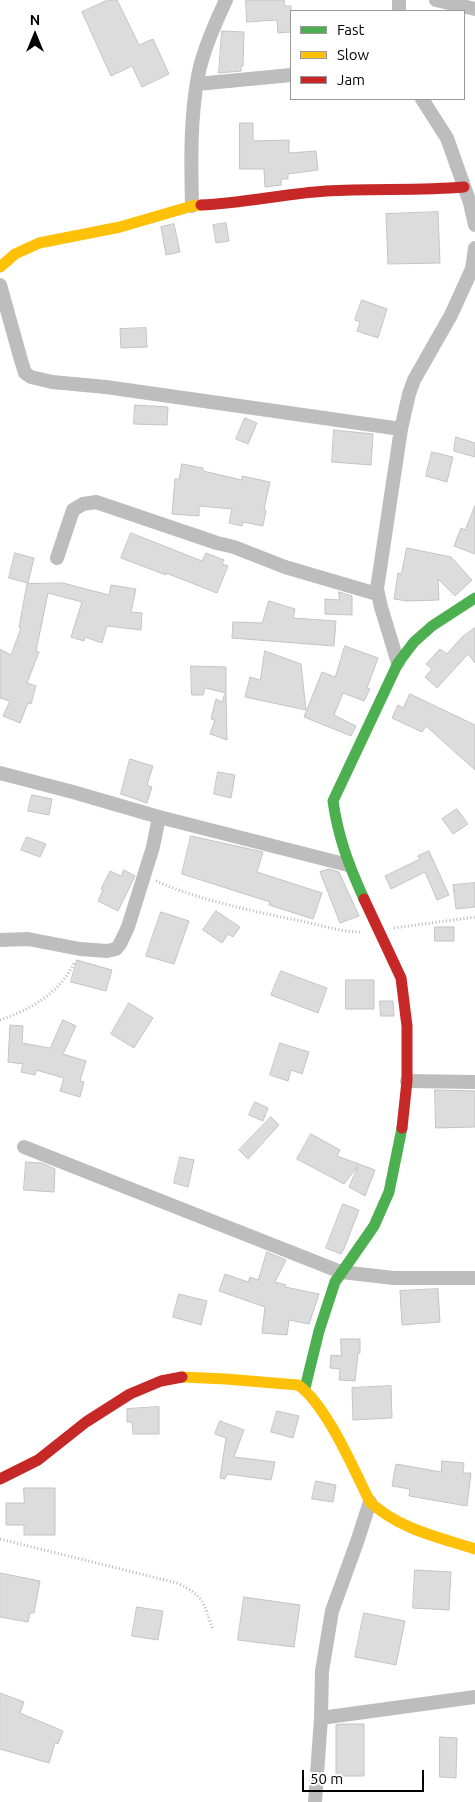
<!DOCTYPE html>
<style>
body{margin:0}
#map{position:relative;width:475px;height:1802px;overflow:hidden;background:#fff;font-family:Ubuntu,sans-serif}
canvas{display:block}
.legend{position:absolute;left:290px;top:10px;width:175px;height:90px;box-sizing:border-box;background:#fff;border:1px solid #999;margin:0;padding:6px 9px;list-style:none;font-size:15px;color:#000}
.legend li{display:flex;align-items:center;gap:10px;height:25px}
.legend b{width:25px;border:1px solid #999}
.north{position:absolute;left:10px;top:10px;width:50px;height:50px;-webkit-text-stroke:4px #fff;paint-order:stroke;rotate:0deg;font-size:14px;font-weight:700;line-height:20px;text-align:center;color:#000}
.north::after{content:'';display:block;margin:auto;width:18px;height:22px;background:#000;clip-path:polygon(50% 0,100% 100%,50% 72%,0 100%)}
.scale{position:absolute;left:302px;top:1770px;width:122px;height:22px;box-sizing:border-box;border:2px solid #000;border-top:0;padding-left:6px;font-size:15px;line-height:18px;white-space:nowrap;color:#000;-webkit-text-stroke:4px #fff;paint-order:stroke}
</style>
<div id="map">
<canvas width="475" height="1802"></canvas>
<ul class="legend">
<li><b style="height:6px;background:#4caf50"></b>Fast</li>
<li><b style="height:6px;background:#ffc107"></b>Slow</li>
<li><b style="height:6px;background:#c62828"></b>Jam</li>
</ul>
<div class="north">N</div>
<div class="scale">50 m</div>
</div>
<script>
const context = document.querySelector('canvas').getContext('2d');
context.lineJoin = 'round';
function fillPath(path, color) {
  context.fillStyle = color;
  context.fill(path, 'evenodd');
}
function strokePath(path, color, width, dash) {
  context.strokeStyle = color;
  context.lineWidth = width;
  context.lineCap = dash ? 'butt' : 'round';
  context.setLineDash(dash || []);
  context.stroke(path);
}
const building = new Path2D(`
 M108,0H117L139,45L153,39L169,74L142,87L132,66L111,76L82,12Z
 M246,0H284L285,6H291V32L278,33L277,20L247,22Z
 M222,31L244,32L243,66H241V71L219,73Z
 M240,123H253V141L289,140V153L316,151L318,170L288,174V179H281V185L265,187L264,169H240Z
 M438,212L440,263L388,264L386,214Z
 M226,223L229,241L216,243L213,225Z
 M174,224L180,252L166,255L161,227Z
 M362,300L387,309L378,338L357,331L360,322L355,320Z
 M146,328L147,347L121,348L120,329Z
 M135,405L168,407L167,425L134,424Z
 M245,418L257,423L248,444L236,439Z
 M334,430L373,434L371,465L332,462Z
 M456,437L475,443V457L454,451Z
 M432,452L453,457L447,482L426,476Z
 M182,464L203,468V471L242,480V476L270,482L264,509L266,510L263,526L243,522L242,526L229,523L232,509L199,506V516L172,514L175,479H179Z
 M475,506V554L454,546L461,528L465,530Z
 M131,533L202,561L206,553L224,560L222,564L228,566L217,593L166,573V575L121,558Z
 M407,548L451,557L472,580L455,596L438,579L439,600L407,601L394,599L398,573L401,574Z
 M15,553L34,558L28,583L9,578Z
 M63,583L109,595L111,585L136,589L131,612L142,613L141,630L107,626L102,643L85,637L84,641L71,637L82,602L48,593L36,651L39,652L27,683L36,686L31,704L28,703L20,723L3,716L10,701L0,698V649L11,655L21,628L19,627L27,584Z
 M339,592L352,596V615L325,614V599L339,600Z
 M269,601L295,609L293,618L336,621L334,646L232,638L233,622L262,623Z
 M475,628V663L468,654L437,688L425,677L432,669L426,664L440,649L447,654L462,637Z
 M345,646L378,658L367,688L370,689L364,701L343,693L334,715L356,726L351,736L304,717L322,672L335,677Z
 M265,651L301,664L306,710L245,697L250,677L260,680Z
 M191,666L226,667V693L205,688L203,695H192Z
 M225,694H226L227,740L210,734L215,720L211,719L216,699L222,702Z
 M410,694L475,725V770L426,726L422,732L392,718L398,705L403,708Z
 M130,759L153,766L147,785L152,787L147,803L121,794Z
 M218,772L235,775L231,798L214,794Z
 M32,795L52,799L49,815L28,811Z
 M457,809L468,824L453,834L442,819Z
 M191,836L263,852L257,872L322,893L313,919L269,905L270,902L182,874Z
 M27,837L46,844L40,857L21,850Z
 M429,851L449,895L437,900L425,872L391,889L385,876L420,859L418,856Z
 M329,869L339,872L359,916L340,923L320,872Z
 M124,870L135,876L118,911L98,901L103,890L101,889L110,871L121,876Z
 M475,883V907L456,909L453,885Z
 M216,911L240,927L233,937L228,934L222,943L203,930Z
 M161,912L189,921L174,964L146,956Z
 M435,927H454V941H435Z
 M77,960L112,970L106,991L71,982Z
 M281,971L327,988L318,1013L271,995Z
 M346,980H374V1009H346Z
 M380,1001H393L394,1016H381Z
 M129,1003L153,1018L134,1048L111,1034Z
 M63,1020L76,1026L63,1054L86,1061L80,1081L84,1082L80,1097L60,1091L64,1078L36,1070L35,1075L21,1072L23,1064L8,1062L10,1025L23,1026L22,1043L50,1048Z
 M280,1043L309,1052L302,1074L291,1070L288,1081L270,1075Z
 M435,1090L475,1091V1127L436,1128Z
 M255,1102L268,1108L263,1121L249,1115Z
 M271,1117L279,1125L248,1159L239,1150Z
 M311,1134L340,1150L337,1156L375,1170L365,1196L349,1187L358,1166L344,1184L297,1159Z
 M180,1157L194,1160L188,1187L174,1183Z
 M26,1162L42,1163L55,1169L54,1192L24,1190Z
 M343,1204L359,1210L344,1249L341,1254L326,1248Z
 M267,1252L286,1260L275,1282L286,1285L285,1287L319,1294L309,1324L289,1320L287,1335L262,1333L265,1307L219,1291L225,1274L248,1282L250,1277L258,1280Z
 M438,1289L440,1322L402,1325L400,1291Z
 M179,1294L207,1301L201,1325L173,1317Z
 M341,1339H360V1353H358L355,1381L339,1380L340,1369L330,1368L331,1355L341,1356Z
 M391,1386L392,1418L353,1420L352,1388Z
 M159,1407V1434H133L132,1422H127V1409Z
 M277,1411L299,1416L293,1438L271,1432Z
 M220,1421L244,1430L234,1457L275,1462L271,1480L227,1474L225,1479L220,1478L226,1438L215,1434Z
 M442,1461L464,1463L463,1473H471L467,1506L409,1496L410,1489L392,1486L396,1464L441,1472Z
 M316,1481L336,1485L333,1502L312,1499Z
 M24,1488H55V1535H24V1525H6V1503H24Z
 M415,1570L451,1572L449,1610L413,1608Z
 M0,1573L40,1581L34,1613H30L28,1622L0,1617Z
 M244,1597L300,1605L294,1647L238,1640Z
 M137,1607L163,1611L158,1640L132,1636Z
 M364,1613L405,1621L396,1665L355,1657Z
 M0,1693L24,1702L20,1713L63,1731L58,1744L55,1743L49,1763L0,1749Z
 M343,1724H364V1776H336V1725Z
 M440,1737L457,1738L456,1778L440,1777Z`);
fillPath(building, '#dcdcdc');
strokePath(building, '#c4c4c4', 1);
strokePath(new Path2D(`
 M156,881C202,901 252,911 301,921C321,925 340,932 361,932
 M394,928L475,917
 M0,1020C30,1010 60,993 74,963
 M0,1539L177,1583C205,1596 203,1603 213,1630`), '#b8b8b8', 3, [1, 2.5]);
strokePath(new Path2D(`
 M399,0V11
 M436,0L475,9
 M197,84L291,75
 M422,99L447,138L470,203L475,225
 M192,206C191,163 190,119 198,76C203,50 215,24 226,0
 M0,285L21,360L25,373L31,377L52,382L106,387L401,429
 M57,558L73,510L83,504L96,502L217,543L234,547L285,567L377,594
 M398,663L381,607L377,589L401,429L409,394L414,380L451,315L472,269L475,248
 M0,773L73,792L159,817L348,865
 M0,940L28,939L80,949L107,951L116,949L120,944L128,927L153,847L159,817
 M407,1081L475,1082
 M24,1147L341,1272L394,1278H475
 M321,1718L475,1697
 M315,1802L321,1718L322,1671L332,1611L357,1542L370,1502`), '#bdbdbd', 14);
strokePath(new Path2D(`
 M364,899C349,866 338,837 333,801L398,663L414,642L432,626L475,598
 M305,1388L319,1331L335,1282L374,1226L389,1192L402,1128`), '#4caf50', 11);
strokePath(new Path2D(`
 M0,267L15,254L39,243L120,227L192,206L201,205
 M182,1377L226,1379L298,1385C326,1404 354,1470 370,1502C399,1529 438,1537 475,1549`), '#ffc107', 11);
strokePath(new Path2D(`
 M201,205C243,203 284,194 326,191C372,188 418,191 464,187
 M364,899L401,978L407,1026V1081L402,1128
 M0,1479L38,1460L86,1422L130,1394L161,1381L182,1377`), '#c62828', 11);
</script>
